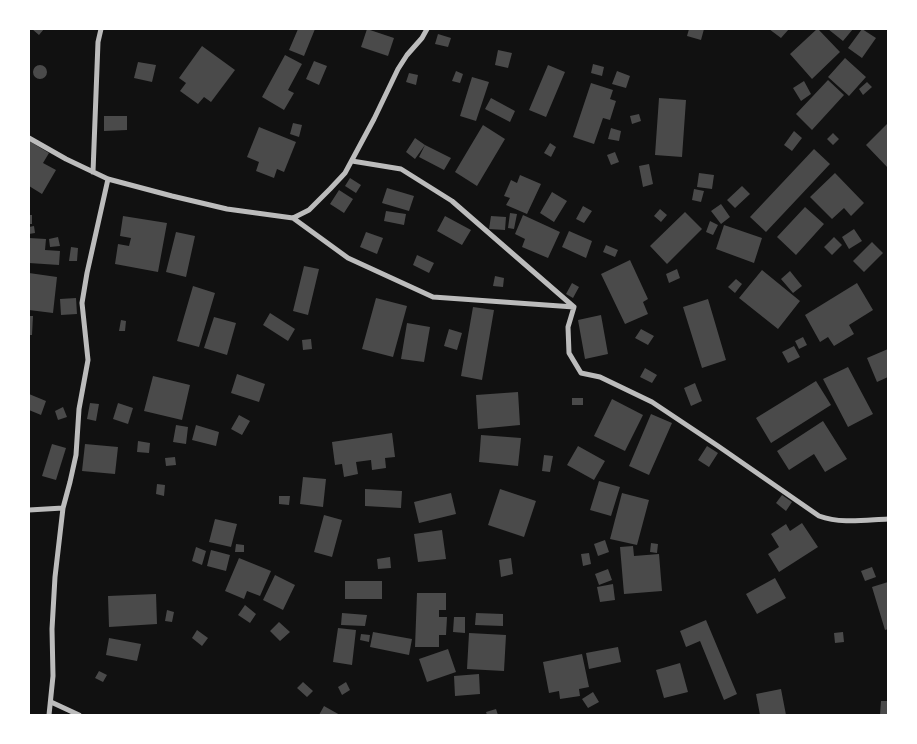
<!DOCTYPE html>
<style>
body{margin:0}
#map{position:relative;width:917px;height:744px;overflow:hidden;background:#111;font-family:Overpass,sans-serif}
canvas{display:block}
.frame{position:absolute;inset:0;border:30px solid #fff;pointer-events:none}
</style>
<div id="map">
<canvas width="917" height="744"></canvas>
<div class="frame"></div>
</div>
<script>
const context = document.querySelector('canvas').getContext('2d');
context.lineJoin = 'round';
function fillPath(path, color) {
  context.fillStyle = color;
  context.fill(path, 'evenodd');
}
function strokePath(path, color, width, dash) {
  context.strokeStyle = color;
  context.lineWidth = width;
  context.lineCap = dash ? 'butt' : 'round';
  context.setLineDash(dash || []);
  context.stroke(path);
}
fillPath(new Path2D(`
 M32,29H44L39,35Z
 M298,29H315L304,56L289,50Z
 M367,29L394,38L388,56L361,47Z
 M689,29H704L701,40L687,36Z
 M769,29H789L781,38Z
 M817,29H818L840,52L812,79L790,54Z
 M828,29H853L843,41Z
 M862,29L876,38L862,58L848,48Z
 M438,34L451,38L448,47L435,44Z
 M202,46L235,70L211,102L204,97L198,104L180,91L186,83L179,78Z
 M498,50L512,53L508,68L495,65Z
 M285,55L302,64L288,90L294,93L284,110L262,97Z
 M845,58L866,77L849,96L828,77Z
 M314,61L327,66L319,85L306,79Z
 M138,62L156,65L152,82L134,78Z
 M593,64L604,67L602,76L591,73Z
 M548,65L565,72L546,117L529,110Z
 M33 72a7 7 0 1 1 14 0a7 7 0 1 1-14 0Z
 M456,71L463,74L460,83L452,81Z
 M617,71L630,76L626,88L612,84Z
 M409,73L418,75L416,85L406,82Z
 M472,77L489,82L476,121L460,116Z
 M828,80L844,95L812,130L796,114Z
 M804,81L811,94L801,101L793,88Z
 M867,82L872,87L863,95L859,89Z
 M591,83L613,90L610,99L616,101L610,120L603,118L594,144L573,137Z
 M491,98L515,111L510,122L485,109Z
 M659,98L686,100L682,157L655,155Z
 M639,114L641,121L632,124L630,116Z
 M104,116H127V130L104,131Z
 M293,123L302,125L299,137L290,134Z
 M888,123V168L866,145Z
 M483,125L505,139L477,186L455,172Z
 M259,127L296,142L284,172L277,169L274,178L256,171L259,162L247,157Z
 M611,128L621,131L619,141L608,139Z
 M794,131L802,138L792,151L784,145Z
 M833,133L839,139L833,145L827,139Z
 M415,138L425,145L415,159L406,152Z
 M29,141L49,153L43,163L56,170L42,194L29,186Z
 M550,143L556,147L551,157L544,153Z
 M425,145L451,158L444,170L419,157Z
 M814,149L830,164L766,232L750,217Z
 M615,152L619,162L611,165L607,155Z
 M649,164L653,184L643,187L639,166Z
 M699,173L714,175L712,189L697,187Z
 M835,173L864,203L851,216L844,208L832,219L810,197Z
 M520,175L541,184L527,214L506,205L510,198L504,196L511,180L517,183Z
 M350,178L361,185L356,193L345,186Z
 M742,186L750,194L735,208L727,200Z
 M387,188L414,196L409,211L382,203Z
 M694,189L704,191L701,202L692,200Z
 M339,190L353,199L344,213L330,204Z
 M552,192L567,201L554,222L540,213Z
 M721,204L730,217L721,224L711,211Z
 M583,206L592,211L584,223L576,219Z
 M805,207L824,224L796,255L777,237Z
 M660,209L667,215L661,222L654,216Z
 M386,211L406,214L404,225L384,221Z
 M685,212L702,229L667,264L650,246Z
 M510,213L517,214L514,229L508,228Z
 M29,215H32V224H29Z
 M523,215L560,232L548,258L522,247L525,239L515,234Z
 M123,216L167,223L158,272L115,264L118,244L129,246L131,238L120,236Z
 M445,216L471,230L462,245L437,231Z
 M491,216L506,217L505,230L489,229Z
 M710,221L718,225L713,235L706,232Z
 M724,225L762,238L754,263L716,249Z
 M34,226L35,233L29,234V227Z
 M854,229L862,241L849,249L842,237Z
 M569,231L592,241L586,258L562,247Z
 M176,232L195,236L186,277L166,272Z
 M366,232L383,238L377,254L360,247Z
 M58,237L60,246L50,247L49,239Z
 M834,237L842,245L832,255L824,247Z
 M29,238L46,239L45,250L60,251L59,265L29,263Z
 M872,242L883,253L864,272L853,261Z
 M606,245L618,250L615,257L603,252Z
 M71,247L78,248L77,261H69Z
 M417,255L434,263L429,273L413,265Z
 M630,260L648,299L643,302L648,314L625,324L601,274Z
 M304,266L319,269L308,315L293,311Z
 M677,269L680,278L669,283L666,274Z
 M762,270L800,301L778,329L739,298Z
 M790,271L802,286L793,293L781,279Z
 M29,273L57,277L53,313L29,310Z
 M495,276L504,278L503,287L493,286Z
 M736,279L742,284L735,293L728,287Z
 M572,283L579,287L573,298L566,294Z
 M857,283L873,310L849,325L854,334L834,346L828,337L820,342L805,315Z
 M193,286L215,293L199,347L177,341Z
 M76,298L77,314L61,315L60,299Z
 M376,298L407,306L393,357L362,349Z
 M708,299L726,360L702,368L683,307Z
 M473,307L494,310L482,380L461,376Z
 M270,313L295,329L288,341L263,325Z
 M601,315L608,354L585,359L578,320Z
 M29,316H33L32,335H29Z
 M214,317L236,323L227,355L204,348Z
 M121,320L126,321L125,331H119Z
 M407,323L430,327L424,362L401,359Z
 M449,329L462,333L457,350L444,346Z
 M641,329L654,336L648,345L635,338Z
 M803,337L807,345L799,349L795,341Z
 M311,339L312,349L303,350L302,340Z
 M794,346L800,357L788,363L782,352Z
 M888,349V377L877,382L867,358Z
 M848,367L873,414L848,427L823,379Z
 M645,368L657,375L652,383L640,377Z
 M237,374L265,384L259,402L231,393Z
 M153,376L190,385L182,420L144,411Z
 M816,381L831,405L771,443L756,418Z
 M695,383L702,401L691,406L684,388Z
 M518,392L520,425L478,429L476,395Z
 M29,394L46,401L41,415L29,410Z
 M572,398H583V405H572Z
 M612,399L643,415L625,451L594,436Z
 M90,403L99,404L96,421L87,419Z
 M118,403L133,408L128,424L113,419Z
 M63,407L67,417L58,420L55,411Z
 M651,414L672,423L649,475L629,466Z
 M239,415L250,421L242,435L231,429Z
 M823,421L847,459L825,472L814,454L789,470L777,451Z
 M176,425L188,427L186,444L173,442Z
 M196,425L219,432L216,446L192,440Z
 M392,433L395,457L385,458L386,468L372,470L371,460L356,462L358,474L344,477L342,464L335,465L332,442Z
 M481,435L521,438L518,466L479,462Z
 M138,441L150,443L149,453L137,452Z
 M52,444L66,448L56,480L42,476Z
 M85,444L118,447L115,474L82,471Z
 M578,446L605,461L594,480L567,465Z
 M707,446L718,453L709,467L698,460Z
 M544,455L553,456L550,472L542,471Z
 M175,457L176,465L166,466L165,458Z
 M303,477L326,479L323,507L300,504Z
 M599,481L620,487L611,516L590,510Z
 M157,484L165,485L164,496L156,494Z
 M365,489L402,491L401,508L365,506Z
 M500,489L536,501L524,537L488,525Z
 M451,493L456,514L419,523L414,502Z
 M622,493L649,500L637,545L610,539Z
 M782,495L792,502L786,511L776,503Z
 M279,496H290L289,505L279,504Z
 M324,515L342,520L332,557L314,552Z
 M215,519L237,524L231,547L209,542Z
 M802,523L818,547L779,572L768,554L779,547L771,534L786,524L790,531Z
 M442,530L446,559L418,562L414,534Z
 M605,540L609,552L598,556L594,544Z
 M651,543L658,544L657,553L650,552Z
 M236,544L244,545V552H235Z
 M633,546L634,556L659,554L662,591L624,594L620,547Z
 M196,547L206,551L202,565L192,561Z
 M211,550L230,555L226,571L207,566Z
 M589,553L591,564L583,566L581,554Z
 M390,557L391,568L378,569L377,559Z
 M239,558L271,571L260,596L247,591L244,599L225,591Z
 M511,558L513,574L501,577L499,560Z
 M872,567L876,577L865,581L861,571Z
 M608,569L612,580L599,585L595,574Z
 M275,575L295,585L283,610L263,600Z
 M775,578L786,598L757,614L746,594Z
 M345,581H382V599H345Z
 M888,582V629L885,630L872,587Z
 M613,584L615,600L600,602L597,587Z
 M417,593H446V610H439V617H447L446,635H439V647H415Z
 M156,594L157,624L109,627L108,596Z
 M245,605L256,614L250,623L238,615Z
 M167,610L174,612L172,622L165,621Z
 M342,613L367,615L365,626L341,625Z
 M476,613L503,614V626L475,625Z
 M454,617H465V633L453,632Z
 M706,620L737,694L724,700L700,641L686,647L680,631Z
 M279,622L290,632L280,641L270,631Z
 M338,628L356,630L352,665L333,662Z
 M197,630L208,638L202,646L192,638Z
 M373,632L412,639L409,655L370,647Z
 M843,632L844,642L835,643L834,633Z
 M469,633L506,635L504,671L467,669Z
 M361,634L370,635L369,642L360,640Z
 M109,638L141,644L137,661L106,655Z
 M618,647L621,662L589,669L586,653Z
 M448,649L456,672L427,682L419,659Z
 M582,654L589,687L579,689L580,696L560,699L559,691L549,693L543,662Z
 M680,663L688,692L664,698L656,670Z
 M99,671L107,675L103,682L95,678Z
 M479,674L480,694L455,696L454,676Z
 M303,682L313,691L307,697L297,688Z
 M346,682L350,690L342,695L338,687Z
 M781,689L786,715H760L756,694Z
 M593,692L599,702L588,708L582,699Z
 M881,701H888V715H880Z
 M324,706L340,715H319Z
 M496,709L498,715H487L486,712Z`), '#4a4a4a');
strokePath(new Path2D(`
 M29,138L66,159L108,179L172,196L227,209L293,218L309,210L330,189L345,173L374,119L398,69L407,55L422,38L427,29
 M352,161L401,169L452,201L574,307
 M93,172L98,42L101,29
 M293,218L348,258L433,297L574,307
 M574,307L568,327L569,353L581,373L600,377L652,402L718,446L819,516C841,524 865,520 888,519
 M29,510L63,508
 M51,702L79,715
 M49,715L53,676L52,629L55,577L63,508L70,482L76,455L79,409L88,360L82,303L87,273L108,179`), '#bcbcbc', 5);
</script>
